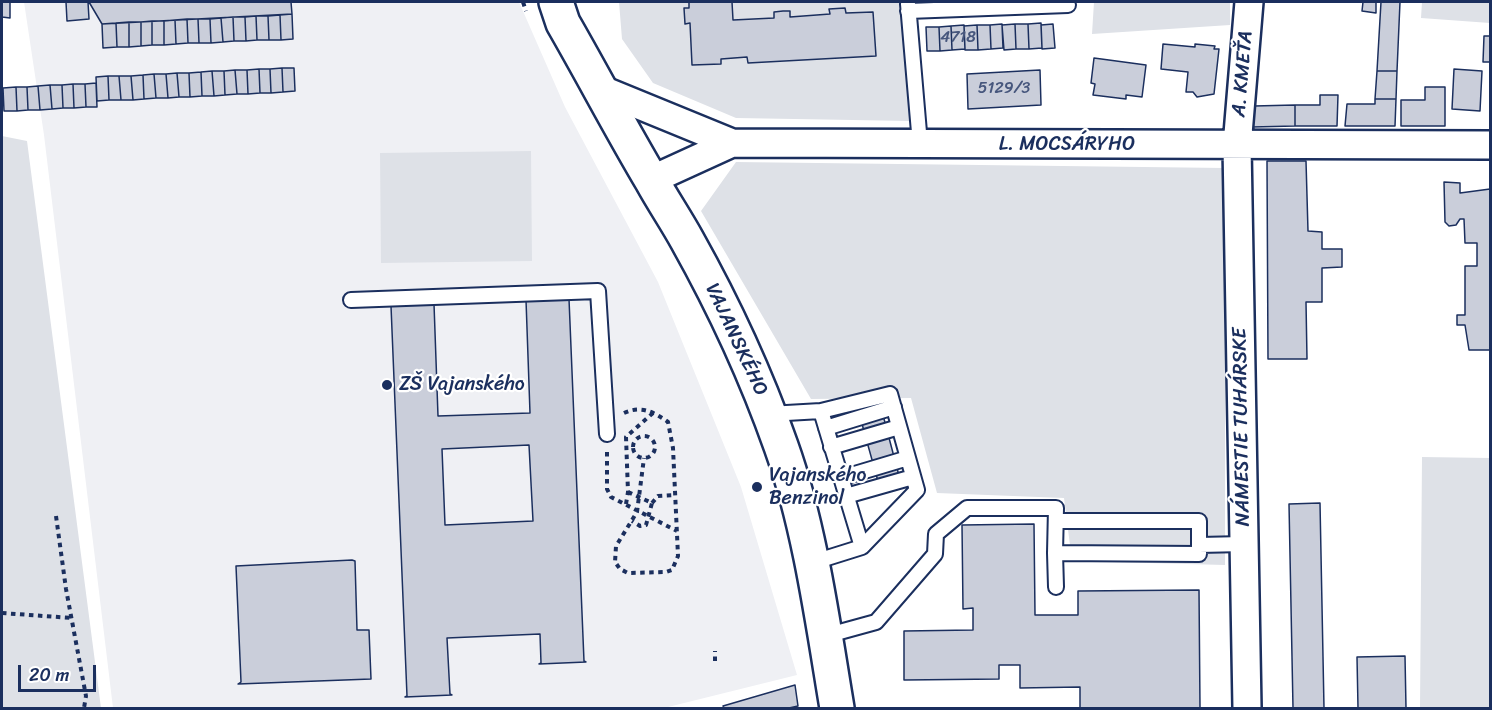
<!DOCTYPE html>
<meta charset="utf-8">
<style>
body{margin:0}
#map{position:relative;width:1492px;height:710px;overflow:hidden;background:#fff;font-family:Sriracha,sans-serif}
canvas{display:block}
.frame{position:absolute;inset:0;border:3px solid #1b2f5e;pointer-events:none}
.scale{position:absolute;left:18px;top:665px;width:78px;height:27px;box-sizing:border-box;border:3px solid #1b2f5e;border-top:0;padding-left:8px;font-size:18px;line-height:21px;white-space:nowrap;color:#1b2f5e;-webkit-text-stroke:4px #fff;paint-order:stroke}
</style>
<div id="map">
<canvas width="1492" height="710"></canvas>
<div class="frame"></div>
<div class="scale">20 m</div>
</div>
<script>
const context = document.querySelector('canvas').getContext('2d');
context.lineJoin = 'round';
function fillPath(path, color) {
  context.fillStyle = color;
  context.fill(path, 'evenodd');
}
function strokePath(path, color, width, dash) {
  context.strokeStyle = color;
  context.lineWidth = width;
  context.lineCap = dash ? 'butt' : 'round';
  context.setLineDash(dash || []);
  context.stroke(path);
}
function drawText(font, color, halo, rows, align = 'center') {
  context.font = font + ' Sriracha,sans-serif';
  context.lineWidth = 4.5;
  context.setLineDash([]);
  context.textBaseline = 'middle';
  context.strokeStyle = halo;
  context.fillStyle = color;
  for (const [text, x, y, turn = 0] of rows) {
    context.save();
    context.translate(x, y);
    context.rotate((+turn || 0) * Math.PI / 180);
    context.textAlign = isNaN(turn) ? turn : align;
    if (halo) context.strokeText(text, 0, 0);
    context.fillText(text, 0, 0);
    context.restore();
  }
}
fillPath(new Path2D(`
 M24,2H519L565,107L658,282L741,487L797,675L664,708H113L44,135Z`), '#eff0f4');
fillPath(new Path2D(`
 M619,2H900L911,121L736,118L653,83L622,39Z
 M1094,2H1230V25L1092,34Z
 M1422,2H1490V23L1421,18Z
 M2,136L27,141L101,708H2Z
 M531,151L532,261L381,263L380,153Z
 M736,162L1225,168V565L1072,561L1064,498L937,493L911,398L811,399L701,211Z
 M1422,457L1490,458V708H1420Z`), '#dee1e7');
const building = new Path2D(`
 M2,2H10V18L2,17Z
 M66,2H88L89,19L67,21Z
 M89,2H291L292,14L102,24Z
 M689,2H732L733,20L774,18V12L783,11H790V17L830,14L829,9L845,8L846,13L873,12L876,56L748,63L747,57L721,59V64L692,65L690,23L685,24L684,8H689Z
 M1363,2H1376V13L1362,11Z
 M1381,2H1400L1397,71H1377Z
 M292,14L293,39L281,40L280,15Z
 M280,15L281,40H269L268,16Z
 M256,16H268L269,40H257Z
 M256,16L257,40L246,41L245,17Z
 M233,17H245L246,41H234Z
 M233,17L234,41L223,42L221,18Z
 M221,18L223,42L211,43L210,19Z
 M187,19L188,43L176,44L175,20Z
 M187,19H198L199,43H188Z
 M198,19H210L211,43H199Z
 M175,20L176,44L164,45V21Z
 M152,21H164V45H152Z
 M152,21V45L141,46V22Z
 M129,22H141V46L129,47Z
 M129,22V47H117L116,23Z
 M116,23L117,47L103,48L102,24Z
 M1041,23L1042,48L1029,49L1028,24Z
 M1002,24L1003,48L991,49L990,25Z
 M1015,24H1028L1029,49H1016Z
 M1015,24L1016,49L1004,50L1002,25Z
 M1053,24L1055,48L1042,49L1041,25Z
 M964,25L965,49L952,50L951,26Z
 M977,25H990L991,49L978,50Z
 M977,25L978,50H965L964,26Z
 M951,26L952,50L940,51L939,27Z
 M926,27H939L940,51H927Z
 M1484,36H1490V62H1483Z
 M1163,44L1195,47V44L1215,46L1214,49H1219L1214,94L1197,97L1193,92H1186L1188,72L1161,69Z
 M1094,58L1146,65L1142,97L1126,95V99L1093,95L1095,84L1091,83Z
 M282,68L283,92L271,93L270,69Z
 M282,68H294L295,91L283,92Z
 M259,69L260,93L248,94L247,70Z
 M259,69H270L271,93H260Z
 M1454,69L1482,71L1480,111L1452,109Z
 M235,70L237,94L225,95L224,71Z
 M235,70H247L248,94H237Z
 M1040,70L1041,105L968,109L967,74Z
 M212,71H224L225,95L214,96Z
 M212,71L214,96H202L201,72Z
 M1377,71H1397L1396,99H1375Z
 M201,72L202,96L190,97L189,73Z
 M177,73L179,97L168,98L166,74Z
 M177,73H189L190,97H179Z
 M154,74L156,98L144,99L143,75Z
 M154,74H166L168,98H156Z
 M143,75L144,99L133,100L131,76Z
 M108,76H119L121,100H109Z
 M108,76L109,100L97,101L96,77Z
 M119,76H131L133,100H121Z
 M96,83L97,107H86L85,84Z
 M73,84H85L86,107L74,108Z
 M73,84L74,108H63L62,85Z
 M50,85L52,109L40,110L38,86Z
 M50,85H62L63,108L52,109Z
 M38,86L40,110H28L27,87Z
 M16,87H27L28,110L17,111Z
 M16,87L17,111H4L3,88Z
 M1425,87H1445V126H1401V100H1425Z
 M1320,95H1338L1337,126H1295V105H1320Z
 M1375,99H1396L1395,126H1345L1347,104H1375Z
 M1295,105V126L1252,127L1254,106Z
 M1267,161H1306L1308,231L1322,232V249H1342V267L1322,268V302H1306L1307,359H1268Z
 M1444,182L1460,183V193L1490,189V350H1469L1465,325H1457V315H1465V266H1477V243H1465L1464,219H1460L1456,225L1449,226L1445,222Z
 M569,299L584,661L586,662L539,664L541,663L540,634L447,638L450,694L452,695L405,697L407,696L391,306L389,305L435,303L434,304L438,416L530,413L526,300ZM529,445L533,521L445,525L442,449Z
 M879,400L902,487L881,492L857,406Z
 M1320,503L1324,708H1293L1289,504Z
 M1034,524L1035,615H1078V591L1199,590L1200,708H1080V687L1020,688V665H999V679L904,680V631L973,630V608L963,609L962,525Z
 M352,560L355,561L357,630H369L371,679L238,684L241,682L236,566Z
 M1405,656L1406,708H1358L1357,657Z
 M795,685L798,706L789,708H724L723,706Z`);
fillPath(building, '#caceda');
strokePath(building, '#1b2f5e', 1.5);
const service = new Path2D(`
 M908,4L920,144
 M908,11L1068,5
 M351,300L598,291L607,434
 M821,411L890,394L917,490L862,547
 M769,414L821,411L862,547L811,563
 M826,428L894,407
 M831,447L899,427
 M841,478L908,458
 M846,496L913,477
 M1199,545L1244,544
 M1055,553L1056,587
 M825,636L876,622L935,554L936,534L967,508H1056L1055,553L1199,554V521H1056`);
const minor = new Path2D(`
 M600,89L732,143
 M651,180L732,143L1490,145
 M1247,708L1237,146L1249,2`);
const secondary = new Path2D(`
 M556,2L563,23C593,75 621,129 652,181C663,201 676,220 687,240C724,306 756,375 781,446C810,527 823,624 837,708`);
strokePath(service, '#1b2f5e', 18);
strokePath(minor, '#1b2f5e', 32);
strokePath(secondary, '#1b2f5e', 38);
strokePath(new Path2D(`
 M523,2L526,11
 M624,413C641,405 654,412 668,422L673,448L678,556L672,570L666,572L628,573L620,569L615,562L616,546L637,512L644,458
 M633 447a11 11 0 1 1 22 0a11 11 0 1 1-22 0Z
 M607,452V489L611,497L677,531
 M628,492L652,503L646,525L640,526L632,521
 M652,503L658,496L675,495
 M626,504L628,492L626,437L653,413
 M56,516L66,589L86,696L84,708
 M2,613L72,618
 M715,661V651`), '#1b2f5e', 4, [4.5, 4.5]);
strokePath(service, '#fff', 14);
strokePath(minor, '#fff', 27);
strokePath(secondary, '#fff', 33);
for (const [x, y, r, color] of [
 [387,385,6,"#1b2f5e"],
 [757,487,6,"#1b2f5e"]
]) {
  const dot = new Path2D();
  dot.arc(x, y, r, 0, 2 * Math.PI);
  context.fillStyle = color;
  context.fill(dot);
  strokePath(dot, '#fff', 2);
}
drawText('16px', '#47577d', null, [
 ["4718",958,38],
 ["5129/3",1004,89]
]);
drawText('20px', '#1b2f5e', '#fff', [
 ["A. KMEŤA",1243,74,-85],
 ["L. MOCSÁRYHO",1067,145],
 ["VAJANSKÉHO",736,340,65],
 ["NÁMESTIE TUHÁRSKE",1242,427,-91]
]);
drawText('20px', '#1b2f5e', '#fff', [
 ["ZŠ Vajanského",399,385],
 ["Vajanského",769,476],
 ["Benzinol",769,499]
], 'left');
</script>
